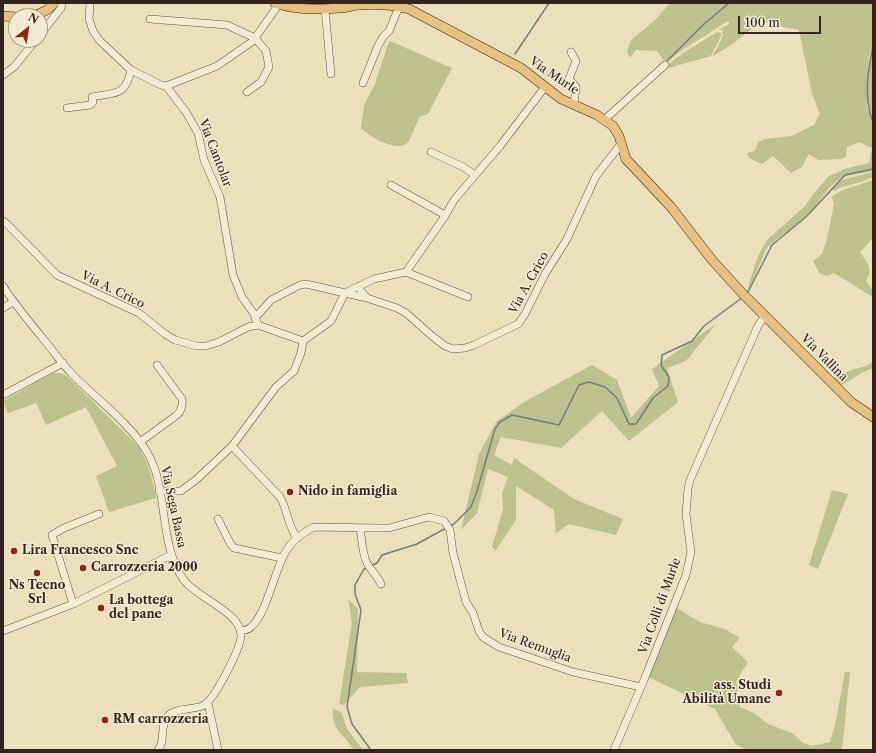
<!DOCTYPE html>
<meta charset="utf-8">
<style>
body{margin:0}
#map{position:relative;width:876px;height:753px;overflow:hidden;background:#ecdfbb;font-family:"Libre Caslon Text",serif}
canvas{display:block}
.frame{position:absolute;inset:0;border:4px solid #34231a;pointer-events:none}
.north{position:absolute;left:8px;top:8px;width:40px;height:40px;box-sizing:border-box;background:#f3ead3;border:1px solid #a79a89;border-radius:50%;rotate:30deg;font-size:11px;font-weight:700;line-height:16px;text-align:center;color:#34231a}
.north::after{content:'';display:block;margin:auto;width:14px;height:18px;background:#8f2418;clip-path:polygon(50% 0,100% 100%,50% 72%,0 100%)}
.scale{position:absolute;left:738px;top:16px;width:83px;height:18px;box-sizing:border-box;border:2px solid #34231a;border-top:0;padding-left:5px;font-size:12px;line-height:14px;white-space:nowrap;color:#34231a;-webkit-text-stroke:3px #f3ead3;paint-order:stroke}
</style>
<div id="map">
<canvas width="876" height="753"></canvas>
<div class="frame"></div>
<div class="north">N</div>
<div class="scale">100 m</div>
</div>
<script>
const context = document.querySelector('canvas').getContext('2d');
context.lineJoin = 'round';
function fillPath(path, color) {
  context.fillStyle = color;
  context.fill(path, 'evenodd');
}
function strokePath(path, color, width, dash) {
  context.strokeStyle = color;
  context.lineWidth = width;
  context.lineCap = dash ? 'butt' : 'round';
  context.setLineDash(dash || []);
  context.stroke(path);
}
function drawText(font, color, halo, rows, align = 'center') {
  context.font = font + ' "Libre Caslon Text",serif';
  context.lineWidth = 3;
  context.setLineDash([]);
  context.textBaseline = 'middle';
  context.strokeStyle = halo;
  context.fillStyle = color;
  for (const [text, x, y, turn = 0] of rows) {
    context.save();
    context.translate(x, y);
    context.rotate((+turn || 0) * Math.PI / 180);
    context.textAlign = isNaN(turn) ? turn : align;
    if (halo) context.strokeText(text, 0, 0);
    context.fillText(text, 0, 0);
    context.restore();
  }
}
fillPath(new Path2D(`
 M670,3H873V43L869,57L867,92V106L873,123V171C865,173 845,175 840,179C827,187 820,202 809,213C796,226 779,236 766,249L748,292L747,291L758,256L767,240L804,207L815,192L829,176L845,169L869,163L872,148L859,142L847,147L846,157L841,159L818,160L809,154L802,167L791,173L773,156L762,164L749,158L747,153L755,151L758,142L765,139L791,136L814,125L820,114L812,94L799,30L779,26L762,21L731,45L713,56L723,36L722,30H718L729,24L728,21L681,51L666,63L657,51L636,50L630,58L627,51L631,40L655,20Z
 M717,32L721,33V36L711,56L665,69L668,65L683,53Z
 M390,41L452,68L428,114L420,116C416,123 412,137 408,142C398,154 369,136 361,128L364,105L375,84L388,44Z
 M873,47V118C872,114 870,110 869,106C866,92 870,61 873,47Z
 M873,172V177C866,180 858,183 850,185C844,187 840,187 835,191L831,189L842,180Z
 M873,180V238L860,252C867,263 874,268 866,281L873,291V297L834,273L827,276L819,273L813,261L822,254L827,239L834,204L832,197C843,187 859,186 873,180Z
 M716,324L686,361L667,368L678,402L629,441L602,411L561,448L501,437L494,455L512,465L514,458L574,499L623,519L616,535L569,524L556,533L554,510L516,486V520L496,550L492,547L503,509L502,493L508,477L488,469L477,513L461,530L479,454L496,422L524,402L592,365L617,380L631,418L659,386L652,369Z
 M873,362V368L861,373L843,385L839,384L833,378L849,371L866,366Z
 M53,373H61L68,377L134,442L140,449L150,470L156,498L109,512L96,476L117,466L86,407L46,425L36,403L8,413L3,401Z
 M832,490L848,494L818,569L809,565Z
 M348,599L358,609L357,672L406,673L408,683L360,687L344,705L339,704L352,623Z
 M675,607L700,622L725,629L740,638L732,647L748,662L736,681L740,707L754,713L768,724L792,733L803,743L812,746L830,742L835,725L845,672H850L842,750H748L736,745L715,709L648,677Z
 M333,708L342,713L347,729L363,750H354C343,733 331,730 333,708Z`), '#bcc18d');
strokePath(new Path2D(`
 M873,46C868,71 863,97 873,122
 M515,54L549,3
 M665,63L704,24L729,3
 M747,294L772,245L807,216L845,175L873,169
 M450,526L454,524L471,507L477,491L495,429L500,422L512,415L559,425L579,385L589,382L605,387L617,398L629,424H636L653,398L668,386L669,377L661,365L662,355L692,341L704,326L743,297
 M371,566L377,563L382,555L417,544L446,528
 M367,568L364,569L355,585V594L361,610L347,707L352,724L371,750`), '#737e7b', 1.5);
const minor = new Path2D(`
 M90,3L89,19L93,31L100,41L131,70L161,85L166,86L186,112L198,133L204,160L220,197L233,275L242,297L254,314L258,325
 M325,9L331,74
 M150,19L227,25L255,38L266,51L269,67L261,82L247,92
 M40,35L61,8L62,3
 M571,52L576,61L569,79L576,87L574,104
 M3,75L14,67L36,40
 M363,83L378,46L383,37L389,31L399,7
 M166,86L217,66L253,41L279,4
 M67,108L90,105L93,102L92,97C116,92 125,97 131,70
 M604,120L665,65
 M431,152L463,167L475,175
 M391,185L445,215
 M3,221L7,224L57,275L139,313L165,334L175,340L197,346H206L219,342L248,327L258,325L303,341
 M406,272L468,297
 M3,286C15,305 30,323 45,341C54,352 62,364 72,374C96,399 129,422 147,452C169,489 158,542 183,579C196,598 242,612 241,636C240,649 214,702 202,706C192,710 175,708 168,716C159,725 166,741 158,750
 M345,293L374,279L406,272L445,216L454,200L500,146L545,87
 M367,298L397,308L406,313L432,336L445,346L453,349L465,348L474,345L518,324L525,314L545,274L567,239L596,176L621,144
 M3,308L13,302
 M255,318L271,300L300,285L306,284L367,298L361,291L359,286
 M303,341L331,321L345,293
 M3,395L63,363
 M140,442L177,415C181,411 183,406 182,399L157,365
 M232,446L280,497C288,510 287,525 297,538
 M159,491H181L197,479L232,446L276,387L294,371L301,353L303,341
 M218,519L230,543L234,548L282,558
 M360,528C362,540 362,553 367,563C371,571 377,575 381,584
 M73,604L52,535L64,528L99,514
 M3,631L73,604L171,555
 M241,631C246,630 249,630 252,626C265,615 274,576 282,559C288,544 300,534 314,527L379,528H389L429,517L444,521L450,530L453,553L466,602L473,613L479,631L483,637L499,647L573,672L641,687
 M208,703L218,750
 M614,750L644,680L686,575L691,552L686,514L688,489L690,480L758,326L764,317L760,312`);
const major = new Path2D(`
 M275,3C295,10 318,10 339,8C346,8 353,5 360,5C376,4 394,5 409,9L521,68L561,99L597,115L613,126L619,136L626,159L671,207L712,260L742,293L851,402L873,417
 M3,16L16,17
 M34,16L47,10L54,3`);
strokePath(minor, '#625242', 8);
strokePath(major, '#34231a', 10);
strokePath(minor, '#f3ead3', 7);
strokePath(major, '#e6c07e', 9);
for (const [x, y, r, color] of [
 [290,492,4,"#8f2418"],
 [14,551,4,"#8f2418"],
 [83,568,4,"#8f2418"],
 [37,573,4,"#8f2418"],
 [101,608,4,"#8f2418"],
 [779,693,4,"#8f2418"],
 [105,720,4,"#8f2418"]
]) {
  const dot = new Path2D();
  dot.arc(x, y, r, 0, 2 * Math.PI);
  context.fillStyle = color;
  context.fill(dot);
  strokePath(dot, '#f3ead3', 1.5);
}
drawText('12px', '#34231a', '#f3ead3', [
 ["Via Murle",554,76,34],
 ["Via Cantolar",215,153,69],
 ["Via A. Crico",529,283,-61],
 ["Via A. Crico",113,290,26],
 ["Via Vallina",824,358,45],
 ["Via Sega Bassa",173,507,78],
 ["Via Colli di Murle",660,606,-70],
 ["Via Remuglia",535,646,20]
]);
drawText('bold 12px', '#34231a', '#f3ead3', [
 ["Nido in famiglia",298,492],
 ["Lira Francesco Snc",22,551],
 ["Carrozzeria 2000",91,568],
 ["Ns Tecno",37,586,"center"],
 ["Srl",37,600,"center"],
 ["La bottega",109,601],
 ["del pane",109,615],
 ["ass. Studi",771,686,"right"],
 ["Abilità Umane",771,700,"right"],
 ["RM carrozzeria",113,720]
], 'left');
</script>
